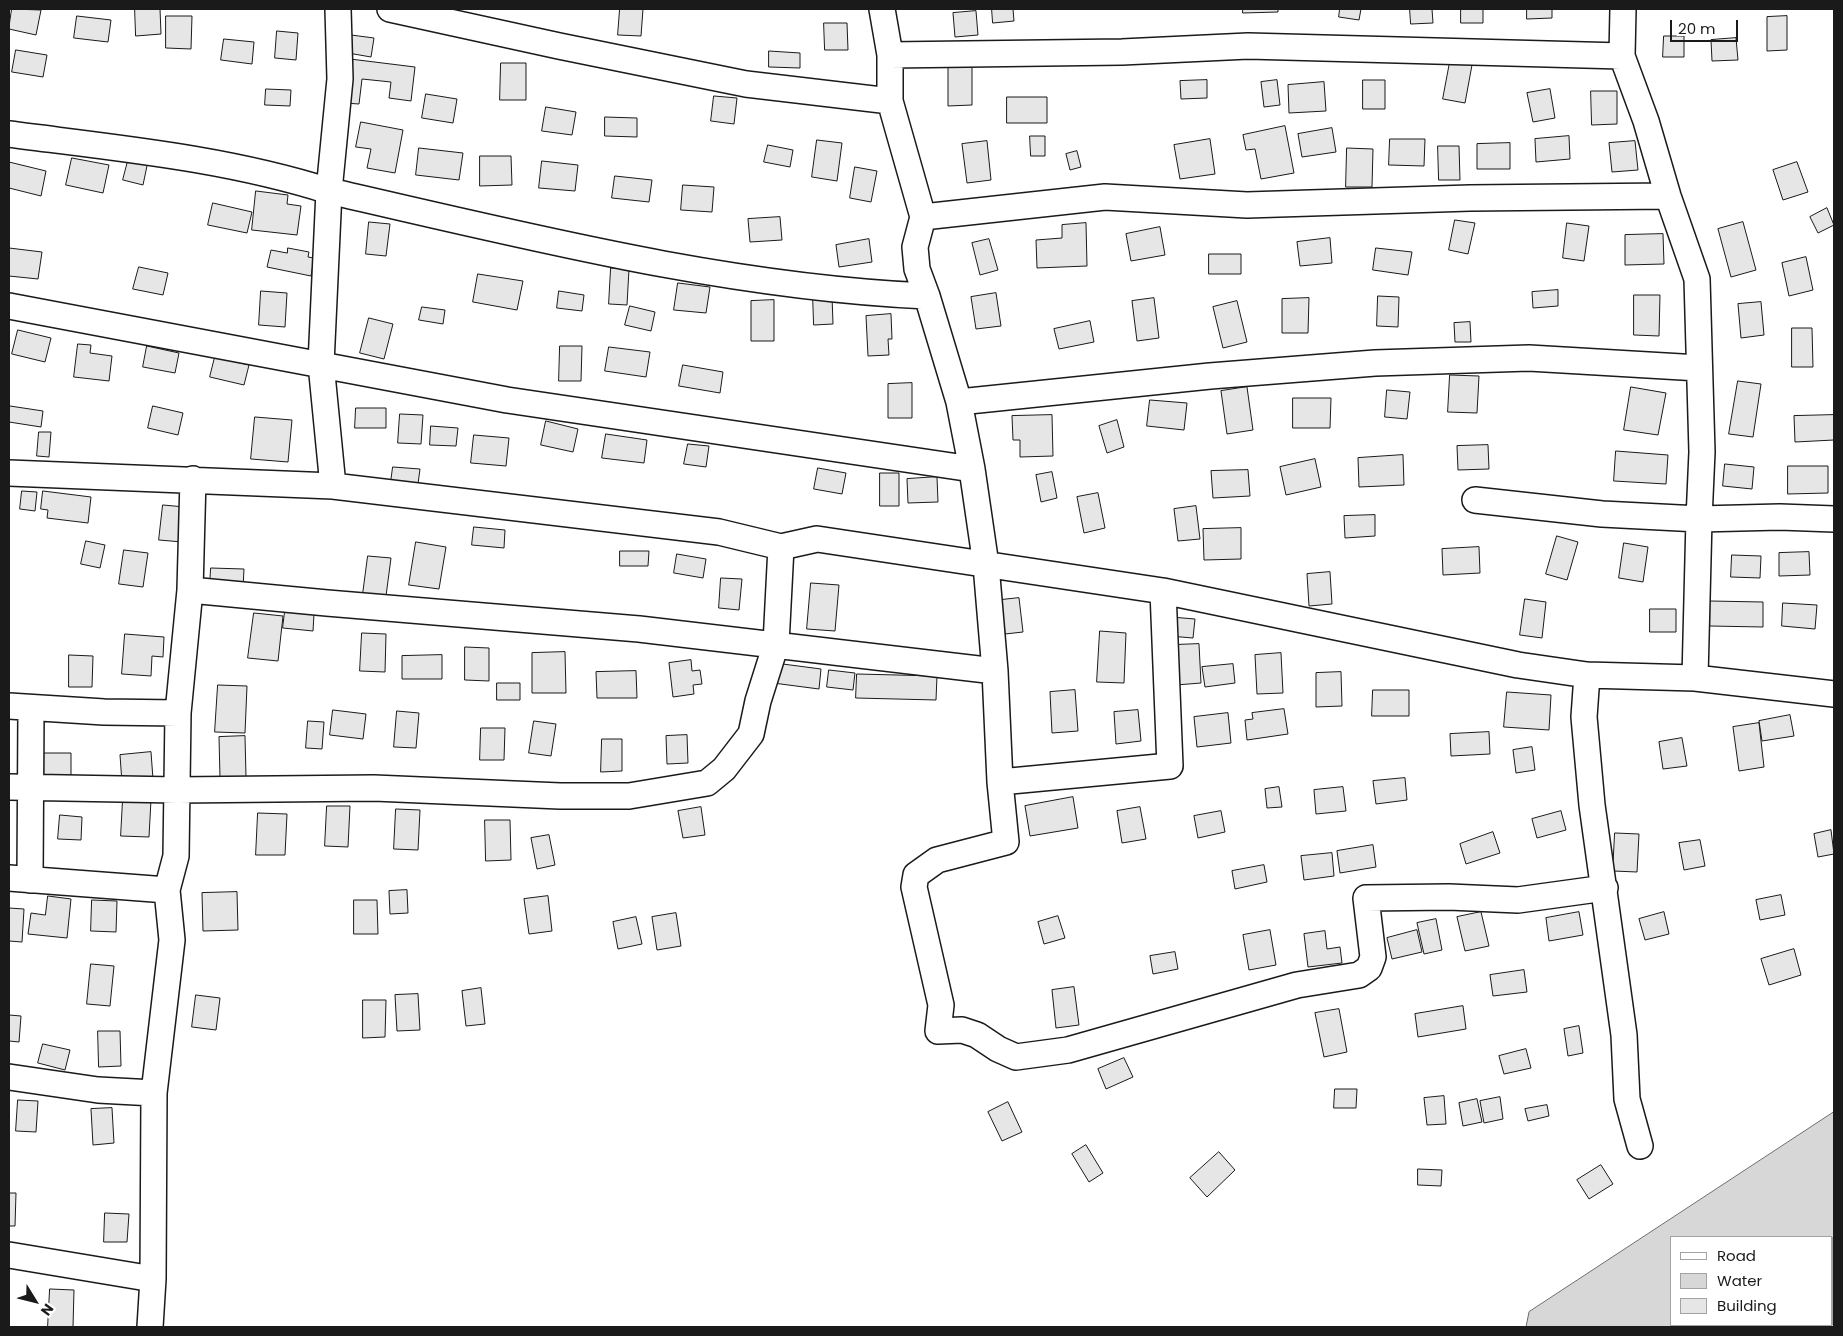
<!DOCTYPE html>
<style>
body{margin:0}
#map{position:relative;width:1843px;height:1336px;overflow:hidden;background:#fff;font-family:Poppins,sans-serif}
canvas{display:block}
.frame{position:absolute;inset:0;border:10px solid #1a1a1a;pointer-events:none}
.legend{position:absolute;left:1670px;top:1236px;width:162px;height:90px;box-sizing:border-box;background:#fff;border:1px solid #a3a3a3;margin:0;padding:6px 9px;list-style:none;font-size:15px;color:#1a1a1a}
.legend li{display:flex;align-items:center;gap:10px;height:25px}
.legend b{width:25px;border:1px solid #a3a3a3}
.north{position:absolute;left:10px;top:1276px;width:50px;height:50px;-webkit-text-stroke:4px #fff;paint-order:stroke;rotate:126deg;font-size:14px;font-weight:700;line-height:20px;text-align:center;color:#1a1a1a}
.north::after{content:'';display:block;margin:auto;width:18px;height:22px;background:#1a1a1a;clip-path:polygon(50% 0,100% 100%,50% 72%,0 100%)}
.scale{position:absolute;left:1670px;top:20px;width:68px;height:22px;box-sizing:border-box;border:2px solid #1a1a1a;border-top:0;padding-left:6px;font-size:15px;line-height:18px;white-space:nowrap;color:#1a1a1a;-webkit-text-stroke:4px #fff;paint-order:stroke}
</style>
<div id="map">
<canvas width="1843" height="1336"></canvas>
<div class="frame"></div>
<ul class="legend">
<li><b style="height:6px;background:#fff"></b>Road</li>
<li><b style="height:14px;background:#d7d7d7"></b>Water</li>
<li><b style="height:14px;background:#e6e6e6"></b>Building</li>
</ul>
<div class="north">N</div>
<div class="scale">20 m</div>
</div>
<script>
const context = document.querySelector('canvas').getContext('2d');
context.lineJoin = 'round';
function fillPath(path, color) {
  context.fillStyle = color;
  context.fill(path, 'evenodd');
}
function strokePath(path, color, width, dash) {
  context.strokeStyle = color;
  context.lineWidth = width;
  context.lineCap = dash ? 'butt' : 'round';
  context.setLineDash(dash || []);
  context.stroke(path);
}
const water = new Path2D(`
 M1834,1112V1327H1526L1529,1312ZM1672,1237H1832V1325H1672Z`);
fillPath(water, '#d7d7d7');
strokePath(water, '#6a6a6a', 1);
const building = new Path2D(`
 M12,9L41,10L36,35L9,29Z
 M135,9H160L161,34L136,36Z
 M620,9H643L641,36L618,35Z
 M992,9H1013L1014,21L993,23Z
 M1243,9H1278V12L1243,13Z
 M1340,9H1361L1359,20L1339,17Z
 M1410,9H1432L1433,23L1411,24Z
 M1461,9H1483V23H1461Z
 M1527,9H1552V18L1527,19Z
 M976,11L978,35L955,37L953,13Z
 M77,16L111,20L108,42L74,38Z
 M166,16H192L191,49L166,48Z
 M1787,16V50L1767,51V17Z
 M824,23H847L848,50H825Z
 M277,31L298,33L296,60L275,58Z
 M351,35L374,38L371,57L348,53Z
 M1664,36H1684V57H1663Z
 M1736,38L1738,60L1712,61L1711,40Z
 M224,39L254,42L252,64L221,60Z
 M16,50L47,55L43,77L12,72Z
 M769,51L800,53V68L769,67Z
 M350,59L415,67L411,101L389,98L391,82L362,79L359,104L344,103Z
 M972,62V105L948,106V63Z
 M1450,62L1472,65L1465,103L1443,99Z
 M501,63H526V100H500Z
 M1207,80V98L1181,99L1180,81Z
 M1277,80L1280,105L1264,107L1261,82Z
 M1363,80H1385V109H1363Z
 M1324,82L1326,111L1289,113L1288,85Z
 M266,89L291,90L290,106L265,105Z
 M1550,89L1555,118L1533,122L1527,93Z
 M1591,91H1617V124L1592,125Z
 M426,94L457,99L453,123L422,118Z
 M714,96L737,98L734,124L711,121Z
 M1007,97H1047V123H1007Z
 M546,107L576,112L572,135L542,131Z
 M605,117L637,118V137L605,136Z
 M361,122L403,130L395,173L367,168L371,149L356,147Z
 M1285,126L1294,173L1261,179L1255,149L1246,150L1243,135Z
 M1332,128L1336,152L1302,157L1298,134Z
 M1030,136H1045V156H1031Z
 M1569,136L1570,159L1536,162L1535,139Z
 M1210,139L1215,174L1180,179L1174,145Z
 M1390,139H1425L1424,166L1389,165Z
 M817,140L842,143L837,181L812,177Z
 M987,141L991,180L967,183L962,144Z
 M1635,141L1638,170L1612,172L1609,143Z
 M1510,143V169H1477V144Z
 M768,145L793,150L790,167L764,162Z
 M1438,146H1459L1460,180H1439Z
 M419,148L463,153L459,180L416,175Z
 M1347,148L1373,149L1372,187H1346Z
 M1077,151L1081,167L1070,170L1066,154Z
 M480,156H511L512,185L480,186Z
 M129,157L148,161L143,185L123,180Z
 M72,158L109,165L103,193L66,185Z
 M542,161L578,165L575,191L539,188Z
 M9,162L46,171L41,196L9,188Z
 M1797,162L1808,192L1783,200L1773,170Z
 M855,167L877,171L871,202L850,198Z
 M615,176L652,180L649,202L612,198Z
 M683,185L714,187L712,212L681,210Z
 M256,191L288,195L287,204L301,206L297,235L252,230Z
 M213,203L252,212L247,233L208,225Z
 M1827,208L1834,225L1818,233L1810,217Z
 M780,217L782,240L750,242L748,219Z
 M1455,220L1475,223L1468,254L1449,250Z
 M369,222L390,224L386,256L366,254Z
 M1743,222L1756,270L1731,277L1718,229Z
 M1086,223L1087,266L1037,268L1036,240L1062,238V225Z
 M1567,223L1589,226L1584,261L1563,258Z
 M1160,227L1165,255L1131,261L1126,234Z
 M1663,234L1664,264L1625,265V235Z
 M1330,238L1332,263L1300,266L1297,242Z
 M869,239L872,262L839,267L836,245Z
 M989,239L998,270L980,275L972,243Z
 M9,248L42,252L38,279L9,276Z
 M288,248L309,252L308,257L314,258L311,276L267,267L271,250L287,253Z
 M1376,248L1412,252L1408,275L1373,270Z
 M1209,254H1241V274H1209Z
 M1806,257L1813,290L1789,296L1782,263Z
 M139,267L168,273L163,295L133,289Z
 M611,268L629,269L627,305L609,304Z
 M478,274L523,281L517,310L473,302Z
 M678,283L710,287L706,313L674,310Z
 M1558,290V306L1533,308L1532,292Z
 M261,291L287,293L285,327L259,325Z
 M559,291L584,295L582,311L557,308Z
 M996,293L1001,326L976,329L971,297Z
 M1634,295H1660L1659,336L1634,335Z
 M813,296H832L833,324L814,325Z
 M1378,296L1399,297L1398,327L1377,326Z
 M1154,298L1159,338L1137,341L1132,301Z
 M1309,298L1308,333H1282V299Z
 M774,300V341H751V301Z
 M1237,301L1247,342L1223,348L1213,307Z
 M1761,302L1764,335L1741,338L1738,304Z
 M630,306L655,312L651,331L625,325Z
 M422,307L445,310L443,324L419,320Z
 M891,314L892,339H888L889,355L868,356L866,316Z
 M369,318L393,324L384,359L360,353Z
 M1090,321L1094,342L1059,349L1054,329Z
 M1470,322L1471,342H1455L1454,323Z
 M1792,328H1812L1813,367H1792Z
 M18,330L51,338L45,362L12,354Z
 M78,344L91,345L90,353L112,356L109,381L74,377Z
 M147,346L179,353L175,373L143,367Z
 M560,346H582L581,381H559Z
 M609,347L650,352L646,377L605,371Z
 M215,357L249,365L244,385L210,377Z
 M683,365L723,372L720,393L679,386Z
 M1450,375L1479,376L1477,413L1448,412Z
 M1738,381L1761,384L1753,437L1729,434Z
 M912,383V418H888V384Z
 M1247,387L1253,430L1227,434L1221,391Z
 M1631,387L1666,393L1658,435L1624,430Z
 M1387,390L1410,392L1407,419L1385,417Z
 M1293,398H1331L1330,428H1293Z
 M1150,400L1187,403L1184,430L1147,426Z
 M10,406L43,411L41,427L9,422Z
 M153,406L183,413L178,435L148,428Z
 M356,408H386V428H355Z
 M400,414L423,415L421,444L398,443Z
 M1052,415L1053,456L1020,457V440H1013L1012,416Z
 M1834,415V440L1795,442L1794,416Z
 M255,417L292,420L288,462L251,459Z
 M1117,420L1124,447L1107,453L1099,426Z
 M546,421L578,429L573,452L541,445Z
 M431,426L458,428L456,446L430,445Z
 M39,432H51L49,457L37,456Z
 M606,434L647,440L644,463L602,458Z
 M474,435L509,438L506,466L471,463Z
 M688,444L709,446L706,467L684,464Z
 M1488,445L1489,469L1458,470L1457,446Z
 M1616,451L1668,455L1666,484L1614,481Z
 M1403,455L1404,485L1359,487L1358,458Z
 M1315,459L1321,487L1286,495L1280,467Z
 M1725,464L1754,467L1752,489L1723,486Z
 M1788,466H1828V493L1788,494Z
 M393,467L420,469L418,484L391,482Z
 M818,468L846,473L842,494L814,489Z
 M1248,470L1250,496L1213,498L1211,471Z
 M1052,472L1057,498L1041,502L1036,475Z
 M880,473H899V506H880Z
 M937,477L938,502L908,503L907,479Z
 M22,491L37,492L35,511L20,509Z
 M43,491L91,497L88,523L47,518L48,510L41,509Z
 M1098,493L1105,528L1084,533L1077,497Z
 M163,505L185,507L182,542L159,540Z
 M1196,506L1200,539L1178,541L1174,509Z
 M1375,515V536L1345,538L1344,516Z
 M474,527L505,530L504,548L472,545Z
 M1241,528V559L1204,560L1203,529Z
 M1557,536L1578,542L1567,580L1546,574Z
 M86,541L105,545L100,568L81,564Z
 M416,542L446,547L439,589L409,585Z
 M1624,543L1648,547L1643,582L1619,578Z
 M1479,547L1480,573L1443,575L1442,549Z
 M124,550L148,553L143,587L119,584Z
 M620,551H649L648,566H620Z
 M1809,552L1810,575L1779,576V553Z
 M677,554L706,559L703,578L674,573Z
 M1732,555L1761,556L1760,578L1731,577Z
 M368,556L391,558L386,596L363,594Z
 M211,568L244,569L243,588L210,586Z
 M1330,572L1332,604L1309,606L1307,574Z
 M721,578L742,579L739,610L719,608Z
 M811,583L839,585L835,631L807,629Z
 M1019,598L1023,632L1005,634L1001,600Z
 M1525,599L1546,602L1542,638L1520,635Z
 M1710,601L1763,602V627L1710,626Z
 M1783,603L1817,605L1815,629L1782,626Z
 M1650,609H1676V632H1650Z
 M285,611L314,614L313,631L283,628Z
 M254,613L283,616L278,661L248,658Z
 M1171,617L1195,619L1193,638L1169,636Z
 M1100,631L1126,633L1124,683L1097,682Z
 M362,633L386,634L385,672L360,671Z
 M125,634L164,637L163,657L152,656L151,676L122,674Z
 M1199,644L1201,683L1176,685L1174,645Z
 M465,647L489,648V681L465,680Z
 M565,652L566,693H532V653Z
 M1281,653L1283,693L1257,694L1255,655Z
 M69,655L93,656L92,687H69Z
 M442,655V679H402V656Z
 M691,660L692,671L700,670L702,684L693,685L694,694L673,697L669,663Z
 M775,663L821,669L819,689L773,683Z
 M1233,664L1235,683L1205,687L1202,667Z
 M829,670L855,673L853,690L827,687Z
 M636,671L637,698H597L596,672Z
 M1341,672L1342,706L1316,707V673Z
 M857,674L937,676L936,700L856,698Z
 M497,683H520V700H497Z
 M218,685L247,686L245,733L215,732Z
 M1075,690L1078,731L1052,733L1050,692Z
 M1373,690H1409V716H1372Z
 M1507,692L1551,695L1549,730L1504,727Z
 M1284,709L1288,734L1247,740L1245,720L1253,719L1252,713Z
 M333,710L366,714L363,739L330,735Z
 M1138,710L1141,741L1116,744L1114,712Z
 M397,711L419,713L416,748L394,747Z
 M1228,713L1231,743L1197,747L1194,717Z
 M1790,715L1794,736L1762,741L1759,721Z
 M308,721L324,722L322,749L306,748Z
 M534,721L556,724L551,756L529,753Z
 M1759,723L1764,767L1739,771L1733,727Z
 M481,728H505L504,760H480Z
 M1489,732L1490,754L1451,756L1450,734Z
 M687,735L688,763L667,764L666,736Z
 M245,736L246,777L220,778L219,737Z
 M1682,738L1687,766L1663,769L1659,742Z
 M602,739H622V771L601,772Z
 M1532,747L1535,770L1516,773L1513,750Z
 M151,752L153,779L122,783L120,755Z
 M44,753H71V776H44Z
 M1405,778L1407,800L1376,804L1373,781Z
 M1279,787L1282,807L1267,808L1265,789Z
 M1343,787L1346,811L1316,814L1314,790Z
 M1073,797L1078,828L1030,836L1025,806Z
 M123,799L151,800L149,837L121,836Z
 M327,806H350L348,847L325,846Z
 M701,807L705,835L683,838L678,811Z
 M1140,807L1146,839L1122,843L1117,811Z
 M396,809L420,810L418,850L394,849Z
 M1221,811L1225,832L1198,838L1194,816Z
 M1561,811L1566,830L1537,838L1532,819Z
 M258,813L287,814L285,855H256Z
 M60,815L82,817L81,840L58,839Z
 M485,820H510L511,860L486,861Z
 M1831,830L1834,854L1818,857L1814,834Z
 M1493,832L1500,853L1466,864L1460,844Z
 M1615,833L1639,834L1637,872L1613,871Z
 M549,835L555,865L537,869L531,838Z
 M1700,840L1705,866L1684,870L1679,843Z
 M1373,845L1376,867L1340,873L1337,851Z
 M1332,853L1334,876L1304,880L1301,856Z
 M1264,865L1267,882L1235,889L1232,871Z
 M407,890L408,913L390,914L389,891Z
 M237,892L238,930L203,931L202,893Z
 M1781,895L1785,915L1760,920L1756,900Z
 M48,896L71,899L67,938L28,934L31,913L45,915Z
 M548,896L552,931L529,934L524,899Z
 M92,900L117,901L116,932L91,931Z
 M354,900H377L378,934H354Z
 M9,908L24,909L22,942L9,941Z
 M1481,912L1489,946L1465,951L1457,917Z
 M1579,912L1583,935L1549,941L1546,918Z
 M1664,912L1669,934L1645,940L1639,919Z
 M676,913L681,946L657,950L652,917Z
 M1058,916L1065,938L1044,944L1038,922Z
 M636,917L642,944L618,949L613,922Z
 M1436,919L1442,950L1424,954L1417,923Z
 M1270,930L1276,965L1249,970L1243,935Z
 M1417,930L1422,952L1392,959L1387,938Z
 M1325,931L1327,949L1340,947L1342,963L1308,967L1304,934Z
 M1794,949L1801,975L1769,985L1761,959Z
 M1175,952L1178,969L1153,974L1150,956Z
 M91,964L114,966L110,1006L87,1004Z
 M1524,970L1527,992L1493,996L1490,975Z
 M1074,987L1079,1025L1056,1028L1052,990Z
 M481,988L485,1024L466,1026L462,991Z
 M418,994L420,1030L397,1031L395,995Z
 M196,995L220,998L216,1030L192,1027Z
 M363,1000H386L385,1037L363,1038Z
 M1463,1006L1466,1029L1418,1037L1415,1014Z
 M1339,1009L1347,1052L1324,1057L1315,1013Z
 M9,1015L21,1016L19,1042L9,1041Z
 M1579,1026L1583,1053L1568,1056L1564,1029Z
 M98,1031H120L121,1066L99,1067Z
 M43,1044L70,1050L65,1070L38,1063Z
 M1526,1049L1531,1068L1504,1074L1499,1056Z
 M1124,1058L1133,1077L1106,1089L1098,1069Z
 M1335,1089H1357L1356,1108H1334Z
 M1444,1096L1446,1124L1427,1125L1424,1098Z
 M1500,1097L1503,1119L1484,1123L1480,1101Z
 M1477,1099L1482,1122L1463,1126L1459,1103Z
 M18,1100L38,1101L36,1132L16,1131Z
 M1008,1102L1022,1132L1002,1141L988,1112Z
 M1547,1105L1549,1116L1528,1121L1525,1109Z
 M112,1108L114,1143L93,1145L91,1109Z
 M1086,1145L1103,1173L1089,1182L1072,1154Z
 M1219,1152L1235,1170L1207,1197L1190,1178Z
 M1601,1165L1613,1184L1589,1199L1577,1180Z
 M1418,1169L1442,1170L1441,1186L1418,1185Z
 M9,1193H16L15,1226H9Z
 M105,1213L129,1214L127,1242H104Z
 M50,1289L74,1290L73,1327H48Z`);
fillPath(building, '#e6e6e6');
strokePath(building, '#1a1a1a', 1);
const minor = new Path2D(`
 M390,9L559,46L746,84L890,101
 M882,9L890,55V101L923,217L915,247L917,269L927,296L959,402L972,469L986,565L995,671L1000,782L1006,842L937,860L916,875L914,887L941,1005L938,1031L962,1030L977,1035L998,1049L1016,1057L1068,1050L1297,985L1359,975L1369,968L1373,957L1366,898L1449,897L1518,900L1605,888
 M1623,9L1622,56L1646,121L1668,196L1697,279L1702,452L1699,519L1695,678
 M890,55L1122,52L1248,46L1622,56
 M9,134C116,148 226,158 329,191C527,236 725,287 927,296
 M923,217L1105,197L1247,205L1470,198L1668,196
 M9,306L507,400L972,469
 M959,402L1210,376L1375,363L1529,358L1699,368
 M9,473L333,486L719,532L781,547L817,539L1163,591L1518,665L1587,675L1695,678L1834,694
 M333,486L321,364L329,191L340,79L338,9
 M1475,500L1602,514L1699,519L1780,517L1834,519
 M190,590L327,603L639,629L995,671
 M1587,675L1584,717L1592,805L1624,1035L1627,1099L1640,1146
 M9,706L104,712L178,713
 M1000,782L1170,766L1163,591
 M9,787L177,790L374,788L560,796H629L707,783L724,769L751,734L758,701L776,644L781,547
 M9,878L167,890
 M30,880L31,709
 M9,1077L98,1090L154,1093
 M9,1255L153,1279
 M150,1327L153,1279L154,1093L172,940L167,890L176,856L178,713L190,590L193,479`);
strokePath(minor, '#1a1a1a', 28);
strokePath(minor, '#fff', 25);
</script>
